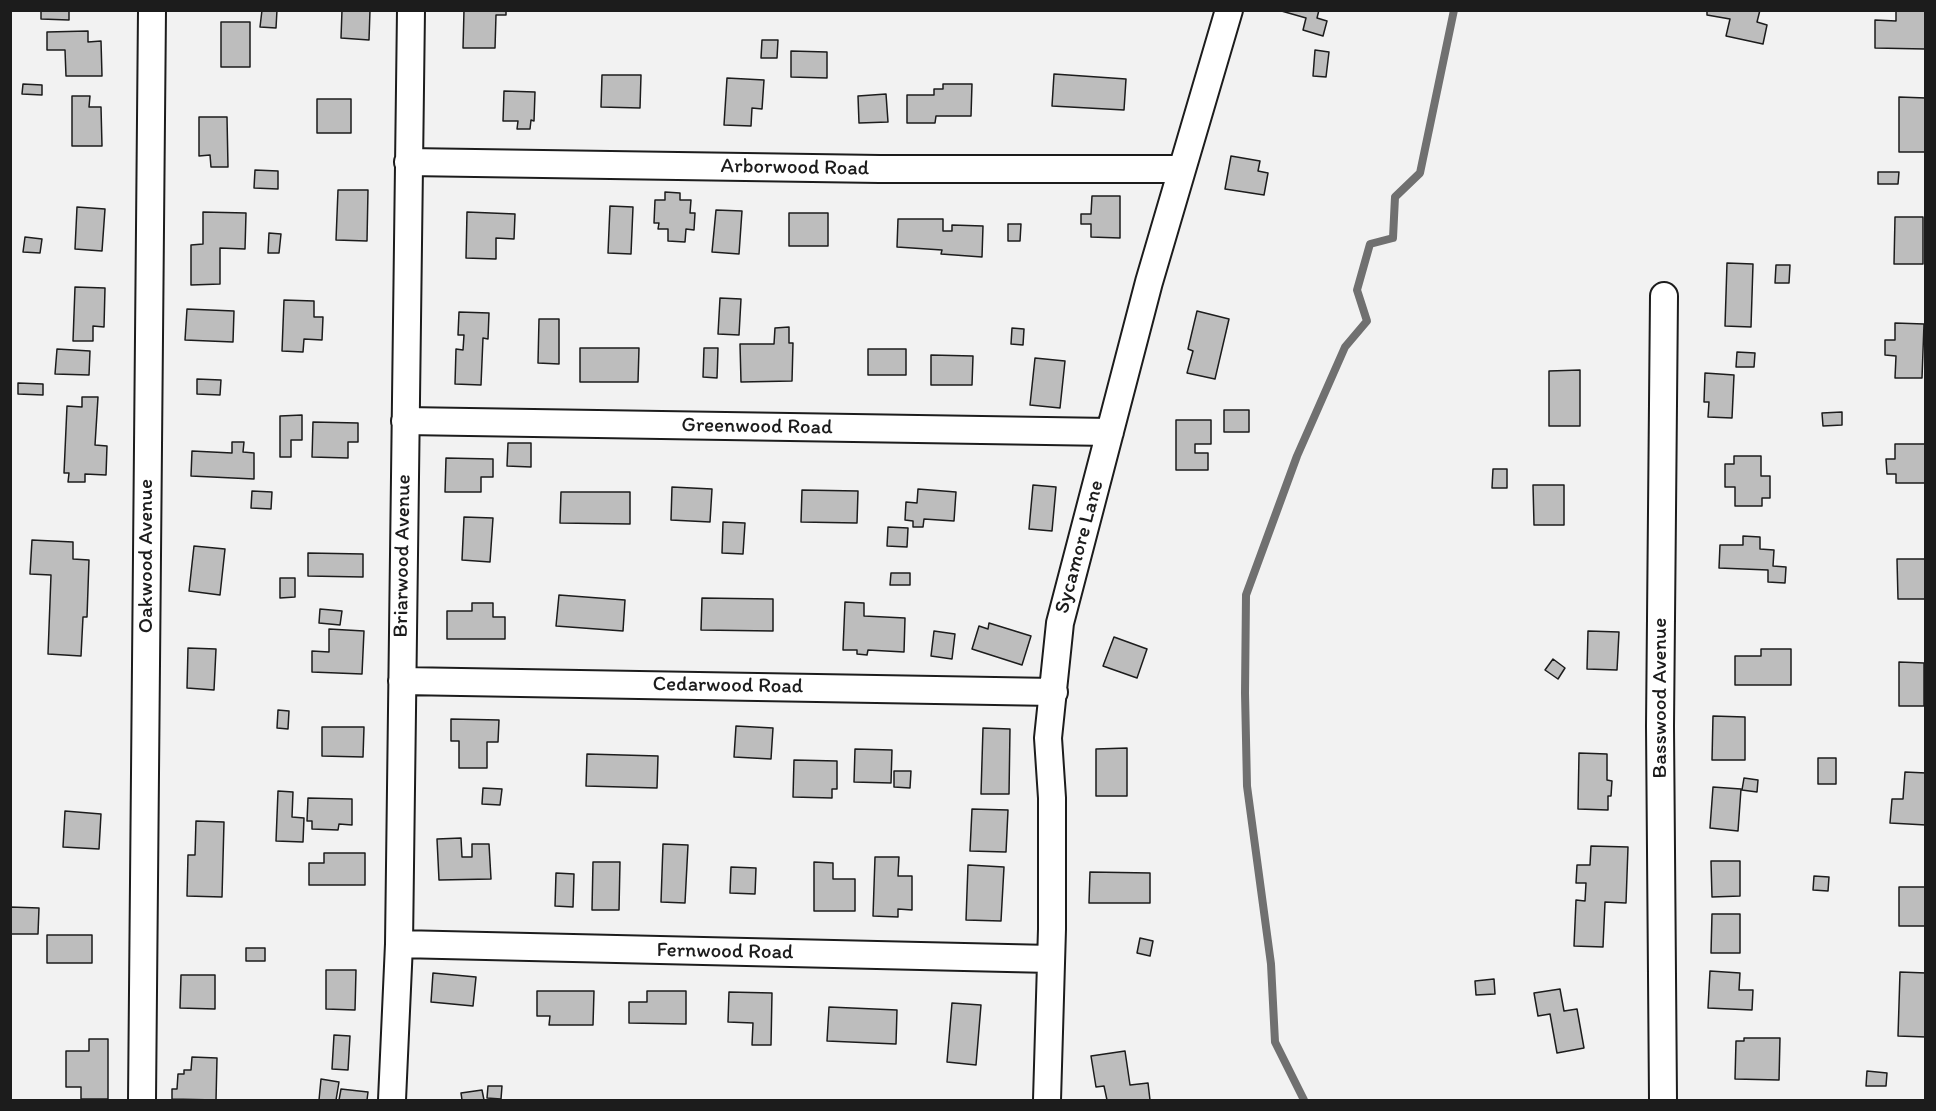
<!DOCTYPE html>
<style>
body{margin:0}
#map{position:relative;width:1936px;height:1111px;overflow:hidden;background:#f2f2f2;font-family:Itim,sans-serif}
canvas{display:block}
.frame{position:absolute;inset:0;border:12px solid #1c1c1c;pointer-events:none}
</style>
<div id="map">
<canvas width="1936" height="1111"></canvas>
<div class="frame"></div>
</div>
<script>
const context = document.querySelector('canvas').getContext('2d');
context.lineJoin = 'round';
function strokePath(path, color, width, dash) {
  context.strokeStyle = color;
  context.lineWidth = width;
  context.lineCap = dash ? 'butt' : 'round';
  context.setLineDash(dash || []);
  context.stroke(path);
}
function fillPath(path, color) {
  context.fillStyle = color;
  context.fill(path, 'evenodd');
}
function drawText(font, color, halo, rows, align = 'center') {
  context.font = font + ' Itim,sans-serif';
  context.lineWidth = 4.5;
  context.setLineDash([]);
  context.textBaseline = 'middle';
  context.strokeStyle = halo;
  context.fillStyle = color;
  for (const [text, x, y, turn = 0] of rows) {
    context.save();
    context.translate(x, y);
    context.rotate((+turn || 0) * Math.PI / 180);
    context.textAlign = isNaN(turn) ? turn : align;
    if (halo) context.strokeText(text, 0, 0);
    context.fillText(text, 0, 0);
    context.restore();
  }
}
strokePath(new Path2D(`
 M1304,1100L1275,1042L1271,964L1247,786L1245,693L1246,595L1297,456L1345,347L1367,321L1357,290L1370,244L1393,238L1395,197L1420,173L1454,10`), '#707070', 8);
const building = new Path2D(`
 M41,10H69V20L41,19Z
 M262,10H277L276,28L260,27Z
 M342,10H370L369,40L341,38Z
 M464,10H506V15H496L495,48H463Z
 M1278,10H1319L1317,18L1327,21L1323,36L1303,30L1306,18Z
 M1707,10H1760L1757,22L1767,25L1763,44L1726,36L1730,19L1707,15Z
 M1896,10H1926L1925,49L1875,48V20L1896,21Z
 M221,22H250V67H221Z
 M88,31V42L101,41L102,76H66L65,50H47V32Z
 M762,40H778L777,58H761Z
 M1315,50L1329,52L1326,77L1313,76Z
 M791,51L827,52V78L791,77Z
 M1054,74L1126,79L1124,110L1052,106Z
 M602,75H641L640,108L601,107Z
 M727,78L764,80L762,109L752,108L751,126L724,125Z
 M23,84L42,85V95L22,94Z
 M943,84H972L971,116H936L935,123H907V95H934V89H943Z
 M504,91L535,92L534,121L531,120L530,129H517L518,121H503Z
 M886,94L888,122L859,123L858,96Z
 M72,96H90L89,107H101L102,146H72Z
 M1899,97L1926,98V152H1899Z
 M317,99H351V133H317Z
 M199,117H227L228,167H211L210,155L199,156Z
 M1231,156L1260,161L1258,171L1268,173L1264,195L1225,189Z
 M255,170L278,171V189L254,188Z
 M1878,172H1899L1898,184H1878Z
 M338,190H368L367,241L336,240Z
 M665,192L680,193V200H691L690,213H695L694,230L686,229L685,242L668,241V229H658L659,223H654L655,200H665Z
 M1092,196H1120V238L1091,237V224H1081V214H1091Z
 M610,206L633,207L631,254L608,253Z
 M77,207L105,209L102,251L75,249Z
 M716,210L742,211L739,254L712,252Z
 M203,212L246,213L245,249L220,248V284L191,285V245L203,244Z
 M467,212L515,214L514,239L496,238V259L466,258Z
 M789,213H828V246H789Z
 M1895,217H1923V264H1894Z
 M898,219H943V231H952V225L983,226L982,257L941,254L942,250L897,247Z
 M1008,224H1021L1020,241H1008Z
 M269,233L281,234L279,253H268Z
 M25,237L42,239L40,253L23,252Z
 M1727,263L1753,264L1751,327L1725,326Z
 M1776,265H1790L1789,283H1775Z
 M75,287L105,288L104,327L93,326V341H73Z
 M720,298L741,299L739,335L718,334Z
 M284,300L314,301V317H323L322,340L304,339L303,352L282,351Z
 M187,309L234,311L233,342L185,340Z
 M1197,311L1229,319L1215,379L1187,373L1193,351L1188,349Z
 M459,312L489,313L488,339L483,338L481,385L455,384L456,349L463,350L464,335H458Z
 M539,319H559V364L538,363Z
 M1895,323L1924,324L1922,378H1895L1896,356L1885,355V340H1895Z
 M789,327V343H793L792,381L741,382L740,344H774L775,328Z
 M1012,328L1024,329L1023,345L1011,344Z
 M580,348H639L638,382H580Z
 M704,348H718L717,378L703,377Z
 M57,349L90,351L89,375L55,374Z
 M868,349H906V375H868Z
 M1737,352L1755,353L1754,367H1736Z
 M931,355L973,356L972,385H931Z
 M1035,358L1065,361L1060,408L1030,405Z
 M1580,370V426H1549V371Z
 M1705,373L1734,375L1732,418L1708,417L1709,402H1704Z
 M197,379L221,380L220,395L197,394Z
 M18,383L43,384V395L18,394Z
 M82,397H98L95,445L107,446L106,475L85,474V482H68L69,473H64L67,406L82,407Z
 M1224,410H1249V432H1224Z
 M1842,412V425L1823,426L1822,413Z
 M302,415V440H291V457H280V416Z
 M1176,420H1211V444H1195V453H1208V470H1176Z
 M313,422L358,423V442H348V458L312,457Z
 M232,442H244L243,452L254,453V479L191,476L192,451L232,453Z
 M508,443H531V467L507,466Z
 M1895,444H1925V483H1896V474H1887L1886,459H1895Z
 M1734,456H1761V476H1770V498H1762V506H1735V487H1725V464H1734Z
 M446,458L493,459V477H481V492H445Z
 M1493,469H1507V488H1492Z
 M1033,485L1056,487L1052,531L1029,529Z
 M1533,485H1564V525H1534Z
 M672,487L712,489L710,522L671,520Z
 M918,489L956,492L954,521L924,519L923,527H913V521L905,520L906,502L917,503Z
 M802,490L858,491L857,523L801,522Z
 M252,491L272,492L271,509L251,508Z
 M561,492H630V524L560,523Z
 M464,517L493,518L490,562L462,560Z
 M723,522L745,523L743,554L722,553Z
 M888,527L908,528L907,547L887,546Z
 M1743,536L1760,537V549L1774,550L1773,566L1786,567L1785,583L1768,582V570L1719,568L1720,545H1743Z
 M32,540L73,542V559L89,560L87,617H83L81,656L48,654L51,575L30,574Z
 M194,546L225,549L220,595L189,591Z
 M308,553L363,554V577L308,576Z
 M1897,559H1926V599H1898Z
 M891,573H910V585H890Z
 M280,578H295V597L280,598Z
 M559,595L625,600L623,631L556,626Z
 M702,598L773,599V631L701,630Z
 M845,602L864,603V616L905,618L904,652L868,650L867,655L857,654V650H843Z
 M472,603H493V617H505V639H447V611H472Z
 M320,609L342,611L340,625L319,623Z
 M989,623L1031,636L1022,665L972,649L979,626L988,629Z
 M329,629L364,631L362,674L312,672V651L329,652Z
 M934,631L955,634L952,659L931,656Z
 M1588,631L1619,632L1617,670L1587,669Z
 M1114,637L1147,649L1137,678L1103,666Z
 M188,648L216,649L214,690L187,688Z
 M1761,649H1791V685H1735V656H1761Z
 M1553,659L1565,668L1558,679L1545,670Z
 M1899,662L1924,663V706H1899Z
 M278,710L289,711L288,729L277,728Z
 M1713,716L1745,717V760H1712Z
 M451,719L499,720L498,742H487V768H459V741H451Z
 M736,726L773,728L771,759L734,757Z
 M322,727H364L363,757L322,756Z
 M983,728L1010,729L1009,794H981Z
 M1127,748V796H1096V749Z
 M855,749L892,750L891,783L854,782Z
 M1579,753L1607,754V780L1612,781L1611,796H1608V810L1578,809Z
 M587,754L658,756L657,788L586,786Z
 M1818,758H1836V784H1818Z
 M794,760L837,761V789H832V798L793,797Z
 M894,771H911L910,788L894,787Z
 M1905,772L1926,773V825L1890,823L1892,799H1903Z
 M1744,778L1758,780L1757,792L1742,790Z
 M1713,787L1741,789L1738,831L1710,828Z
 M483,788L502,789L500,805L482,804Z
 M278,791L293,792L292,817L304,818L303,842L276,841Z
 M308,798L352,799V825L339,824L338,830L312,829V821H307Z
 M972,809L1008,810L1006,852L970,851Z
 M65,811L101,814L99,849L63,847Z
 M196,821L224,822L222,897L187,896L188,855H195Z
 M461,838L462,857H472V844H489L491,879L439,880L437,839Z
 M663,844L688,845L685,903L661,902Z
 M1591,846L1628,847L1626,903L1605,902L1603,947L1574,946L1576,900L1585,901L1586,883H1576L1577,865H1590Z
 M324,853H365V885H309V863H324Z
 M875,857H899L898,876H912V910L898,909V917L873,916Z
 M1711,861H1740V896L1712,897Z
 M593,862H620L619,910H592Z
 M814,862L833,863V879H855V911H814Z
 M968,865L1004,867L1001,921L966,920Z
 M731,867L756,868L755,894L730,893Z
 M1090,872L1150,873V903H1089Z
 M556,873L574,874L573,907L555,906Z
 M1814,876L1829,877L1828,891L1813,890Z
 M1899,887H1926V926H1899Z
 M10,907L39,908L38,934H10Z
 M1712,914H1740V953H1711Z
 M47,935H92V963H47Z
 M1140,938L1153,941L1150,956L1137,953Z
 M246,948H265V961H246Z
 M326,970H356L355,1010L326,1009Z
 M1710,971L1740,973L1739,990H1753L1752,1010L1708,1008Z
 M1900,972L1926,973V1037L1898,1036Z
 M433,973L476,977L473,1006L431,1002Z
 M181,975H215V1009L180,1008Z
 M1494,979L1495,994L1476,995L1475,981Z
 M1560,989L1564,1011L1577,1009L1584,1048L1557,1053L1550,1014L1538,1016L1534,993Z
 M537,991H594L593,1025H549L550,1016H537Z
 M647,991H686V1024L629,1023V1002H647Z
 M729,992L772,993L771,1045H752L753,1023L728,1022Z
 M952,1003L981,1005L976,1065L947,1062Z
 M829,1007L897,1010L896,1044L827,1041Z
 M334,1035L350,1036L348,1070L332,1069Z
 M1744,1038H1780L1779,1080L1735,1079L1736,1041H1744Z
 M89,1039H108V1099H81V1087H66V1051H89Z
 M1125,1051L1130,1085L1148,1083L1150,1100H1107L1104,1086L1096,1087L1091,1056Z
 M192,1057L217,1058L216,1100L172,1099V1089H177L178,1074H184V1070H191Z
 M1867,1071L1887,1073L1886,1086H1866Z
 M321,1079L339,1082L336,1100H319Z
 M488,1086H502L501,1099L487,1098Z
 M341,1089L368,1092L367,1100H339Z
 M482,1090L484,1100H462L461,1093Z`);
fillPath(building, '#bdbdbd');
strokePath(building, '#1c1c1c', 1.5);
const minor = new Path2D(`
 M408,162L880,169H1182
 M405,421L1110,432
 M402,681L1054,692
 M399,944L1051,959
 M142,1100L152,10
 M392,1100L399,944L411,10
 M1047,1100L1052,929V798L1048,738L1060,623L1149,282L1229,10
 M1663,1100L1660,726L1664,296`);
strokePath(minor, '#1c1c1c', 30);
strokePath(minor, '#fff', 26);
drawText('21px', '#1c1c1c', '#fff', [
 ["Arborwood Road",795,168,1],
 ["Greenwood Road",757,427,1],
 ["Sycamore Lane",1080,547,-75],
 ["Oakwood Avenue",147,556,-90],
 ["Briarwood Avenue",403,556,-89],
 ["Cedarwood Road",728,686,1],
 ["Basswood Avenue",1661,698,-90],
 ["Fernwood Road",725,952,1]
]);
</script>
